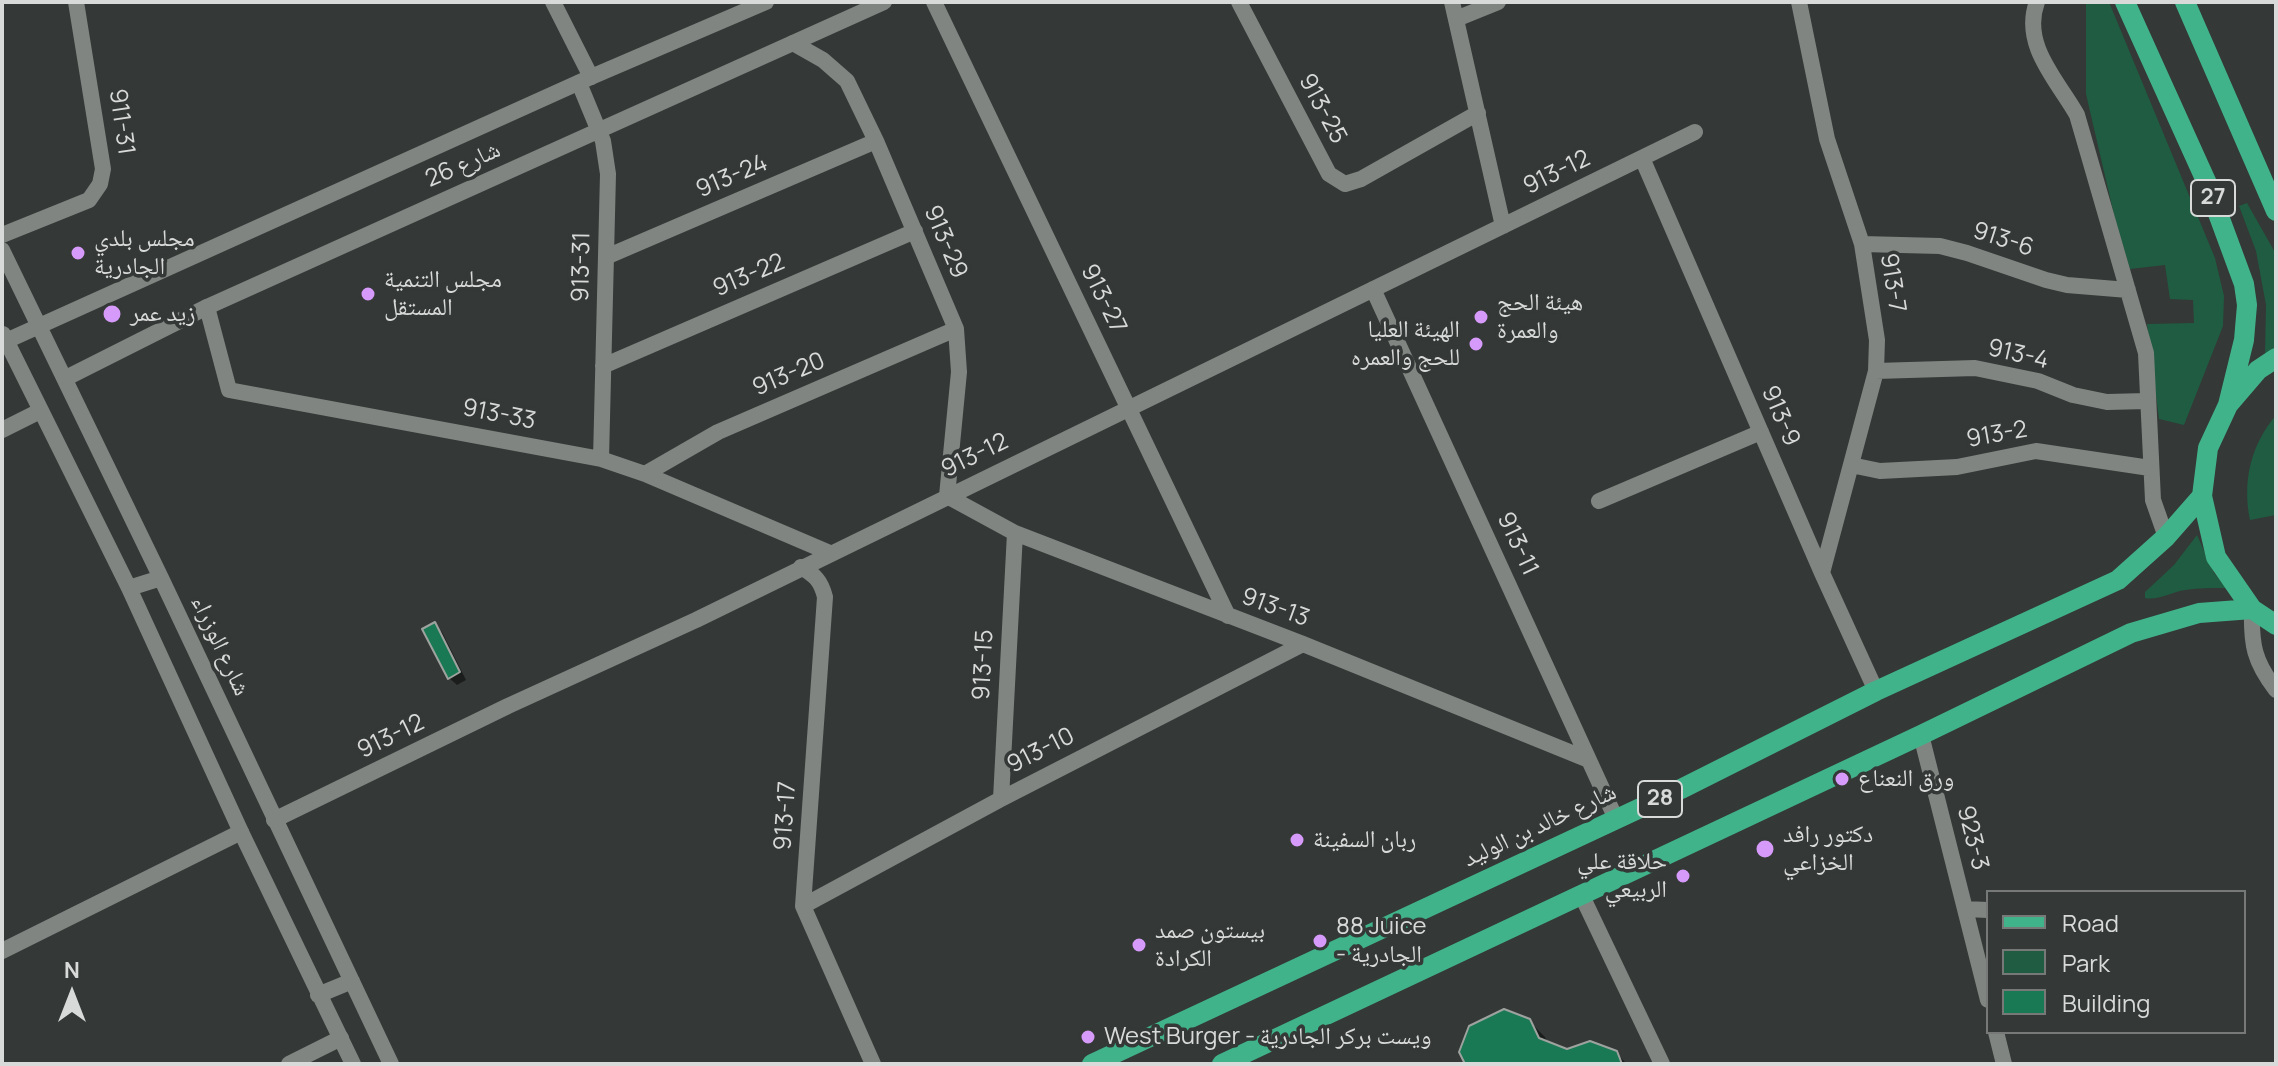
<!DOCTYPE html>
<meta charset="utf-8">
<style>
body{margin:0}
#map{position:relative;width:2278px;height:1066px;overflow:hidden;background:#343836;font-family:Manrope,sans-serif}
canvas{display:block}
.frame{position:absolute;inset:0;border:4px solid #d8dad9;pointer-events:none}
.legend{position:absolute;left:1986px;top:890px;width:260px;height:144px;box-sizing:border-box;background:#343836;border:2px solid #767977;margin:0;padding:10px 14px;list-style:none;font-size:24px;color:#d8dad9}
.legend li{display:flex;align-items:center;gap:16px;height:40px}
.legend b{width:40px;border:2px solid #767977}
.north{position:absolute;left:32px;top:954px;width:80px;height:80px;-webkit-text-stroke:6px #343836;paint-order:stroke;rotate:0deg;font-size:22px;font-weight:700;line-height:32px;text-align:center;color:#d8dad9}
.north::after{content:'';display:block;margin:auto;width:28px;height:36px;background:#d8dad9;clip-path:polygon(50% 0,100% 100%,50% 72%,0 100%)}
</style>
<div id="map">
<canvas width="2278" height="1066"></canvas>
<div class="frame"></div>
<ul class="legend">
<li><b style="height:10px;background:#41b38b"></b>Road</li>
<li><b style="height:22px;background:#1f5c42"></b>Park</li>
<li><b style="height:22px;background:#197954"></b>Building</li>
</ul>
<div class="north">N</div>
</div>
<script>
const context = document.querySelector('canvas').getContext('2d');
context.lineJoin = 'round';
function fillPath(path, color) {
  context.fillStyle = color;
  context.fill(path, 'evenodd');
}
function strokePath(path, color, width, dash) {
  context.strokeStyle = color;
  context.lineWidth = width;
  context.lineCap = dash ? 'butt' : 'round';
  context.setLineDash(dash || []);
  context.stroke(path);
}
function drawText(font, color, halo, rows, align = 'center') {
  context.font = font + ' Manrope,"Noto Naskh Arabic",sans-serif';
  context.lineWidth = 7;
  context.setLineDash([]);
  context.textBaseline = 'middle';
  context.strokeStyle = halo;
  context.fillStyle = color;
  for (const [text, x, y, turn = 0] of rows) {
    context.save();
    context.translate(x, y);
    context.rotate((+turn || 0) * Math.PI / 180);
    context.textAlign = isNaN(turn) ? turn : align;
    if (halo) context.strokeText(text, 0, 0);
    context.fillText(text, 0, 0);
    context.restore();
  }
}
fillPath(new Path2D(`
 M2086,2H2109L2215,258L2224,296L2223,326L2184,425L2159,419L2147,324L2194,323L2193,300L2170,299L2165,265L2130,269L2115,219L2086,94Z
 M2247,203L2276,254V347L2265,356L2266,305L2256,251L2239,206Z
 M2276,415V515L2250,520C2242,481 2251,445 2276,415Z
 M2197,535L2214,573L2226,588C2212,588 2199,588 2185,590C2172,592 2157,601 2145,598V592L2174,565Z`), '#1f5c42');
fillPath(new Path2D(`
 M434,625L442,632L466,680L457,685L449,678Z
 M1528,1020L1545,1037L1548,1044L1567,1052L1616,1053L1627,1064H1467Z`), '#0007');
const building = new Path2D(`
 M435,622L460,672L448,679L422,629Z
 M1504,1009L1530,1019L1539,1038L1567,1049L1590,1041L1617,1051L1622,1064H1465L1459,1052L1469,1026Z`);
fillPath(building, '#197954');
strokePath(building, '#9ea3a0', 2);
strokePath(new Path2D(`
 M553,2L591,77
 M934,2L1228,616
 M1239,2L1329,174L1345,184L1361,179L1478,113
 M1452,2L1503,226
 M1799,2L1827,139L1862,244L1877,340L1876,371L1822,573
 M2037,2C2021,45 2058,81 2077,115L2146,353L2153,500L2166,537
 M1456,19L1498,2
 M793,43L823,60L847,81L876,141L956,329L959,372L947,496L1015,533L1303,644L1589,760
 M579,83L603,141L608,174L601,459
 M1642,158L1822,573L1876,691
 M2,235L89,200L100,184L103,169L76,2
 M1862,244L1940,246L1967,253L2046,280L2067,285L2128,290
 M606,257L876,141
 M1373,289L1616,819
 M207,307L229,390L601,459L645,474L830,553
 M603,366L915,231
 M1876,371L1975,368L2038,381L2073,395L2107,402L2147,401
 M2,430L40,411
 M1851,465L1880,471L1957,467L2036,451L2150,468
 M645,474L718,432L956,329
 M1599,501L1761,432
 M801,567C815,575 821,581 825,597L803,906L873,1064
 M2252,609C2251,645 2254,661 2276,690
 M1921,735L1988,1000
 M1001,799L1015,533
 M274,820L508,706L696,620L1695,132
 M1581,894L1662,1064
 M803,906L1001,799L1303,644
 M1965,909L1988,910
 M2,951L241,832
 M1996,1032L2004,1064
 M289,1064L341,1038`), '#808582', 16);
strokePath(new Path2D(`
 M2,250L161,578L391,1064
 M3,334L129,588L241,832L353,1064
 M6,341L591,77L766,2
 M66,378L207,307L884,2
 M129,588L161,578
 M318,995L352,981`), '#808582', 16);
strokePath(new Path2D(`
 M2125,2L2206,181L2244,284L2247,305L2244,340L2228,405
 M2185,2L2276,211
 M2276,358L2258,370L2228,405L2208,448L2202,496L2216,557L2252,609L2276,625
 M1092,1064L1681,789L1876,691L2118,580L2166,537L2202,496
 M1222,1064L1921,735L2131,633L2199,613L2252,609`), '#41b38b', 20);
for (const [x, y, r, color] of [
 [78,253,8,"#d69bfa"],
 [368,294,8,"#d69bfa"],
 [112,314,10,"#d69bfa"],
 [1481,317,8,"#d69bfa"],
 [1476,344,8,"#d69bfa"],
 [1842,779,8,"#d69bfa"],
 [1297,840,8,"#d69bfa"],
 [1765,849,10,"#d69bfa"],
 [1683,876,8,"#d69bfa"],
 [1320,941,8,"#d69bfa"],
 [1139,945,8,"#d69bfa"],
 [1088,1037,8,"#d69bfa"]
]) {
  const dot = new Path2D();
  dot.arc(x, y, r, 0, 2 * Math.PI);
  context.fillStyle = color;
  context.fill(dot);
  strokePath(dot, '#343836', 3);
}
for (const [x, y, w] of [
 [2213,198,44],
 [1660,799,44]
]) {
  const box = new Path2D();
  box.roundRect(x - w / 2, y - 18, w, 36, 6);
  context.fillStyle = '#343836';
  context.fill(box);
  strokePath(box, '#d8dad9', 2);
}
drawText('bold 22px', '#d8dad9', null, [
 ["27",2213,198],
 ["28",1660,799]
]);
drawText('24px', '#d8dad9', '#343836', [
 ["913-25",1322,109,62],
 ["911-31",121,122,82],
 ["شارع 26",463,165,-24],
 ["913-12",1557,173,-26],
 ["913-24",732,177,-23],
 ["913-6",2003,240,18],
 ["913-29",945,242,67],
 ["913-31",582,267,-89],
 ["913-22",749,276,-23],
 ["913-7",1892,283,81],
 ["913-27",1103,299,64],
 ["913-4",2018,355,13],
 ["913-20",789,375,-23],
 ["913-33",499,415,11],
 ["913-9",1780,416,67],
 ["913-2",1997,435,-10],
 ["913-12",975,456,-26],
 ["913-11",1517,544,65],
 ["913-13",1275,608,20],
 ["شارع الوزراء",220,646,65],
 ["913-15",984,665,-87],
 ["913-12",391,737,-26],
 ["913-10",1041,751,-27],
 ["913-17",786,816,-86],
 ["شارع خالد بن الوليد",1540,826,-25],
 ["923-3",1972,838,76]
]);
drawText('24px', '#d8dad9', '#343836', [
 ["مجلس بلدي",94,239],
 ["الجادرية",94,267],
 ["مجلس التنمية",384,280],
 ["المستقل",384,308],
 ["هيئة الحج",1497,303],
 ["والعمرة",1497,331],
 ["زيد عمر",130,314],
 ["الهيئة العليا",1460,330,"right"],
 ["للحج والعمره",1460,358,"right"],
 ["ورق النعناع",1858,779],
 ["دكتور رافد",1783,835],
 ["الخزاعي",1783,863],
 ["ربان السفينة",1313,840],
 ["حلاقة علي",1667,862,"right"],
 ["الربيعي",1667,890,"right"],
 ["88 Juice",1336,927],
 ["- الجادرية",1336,955],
 ["بيستون صمد",1155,931],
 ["الكرادة",1155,959],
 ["West Burger - ويست بركر الجادرية",1104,1037]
], 'left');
</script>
